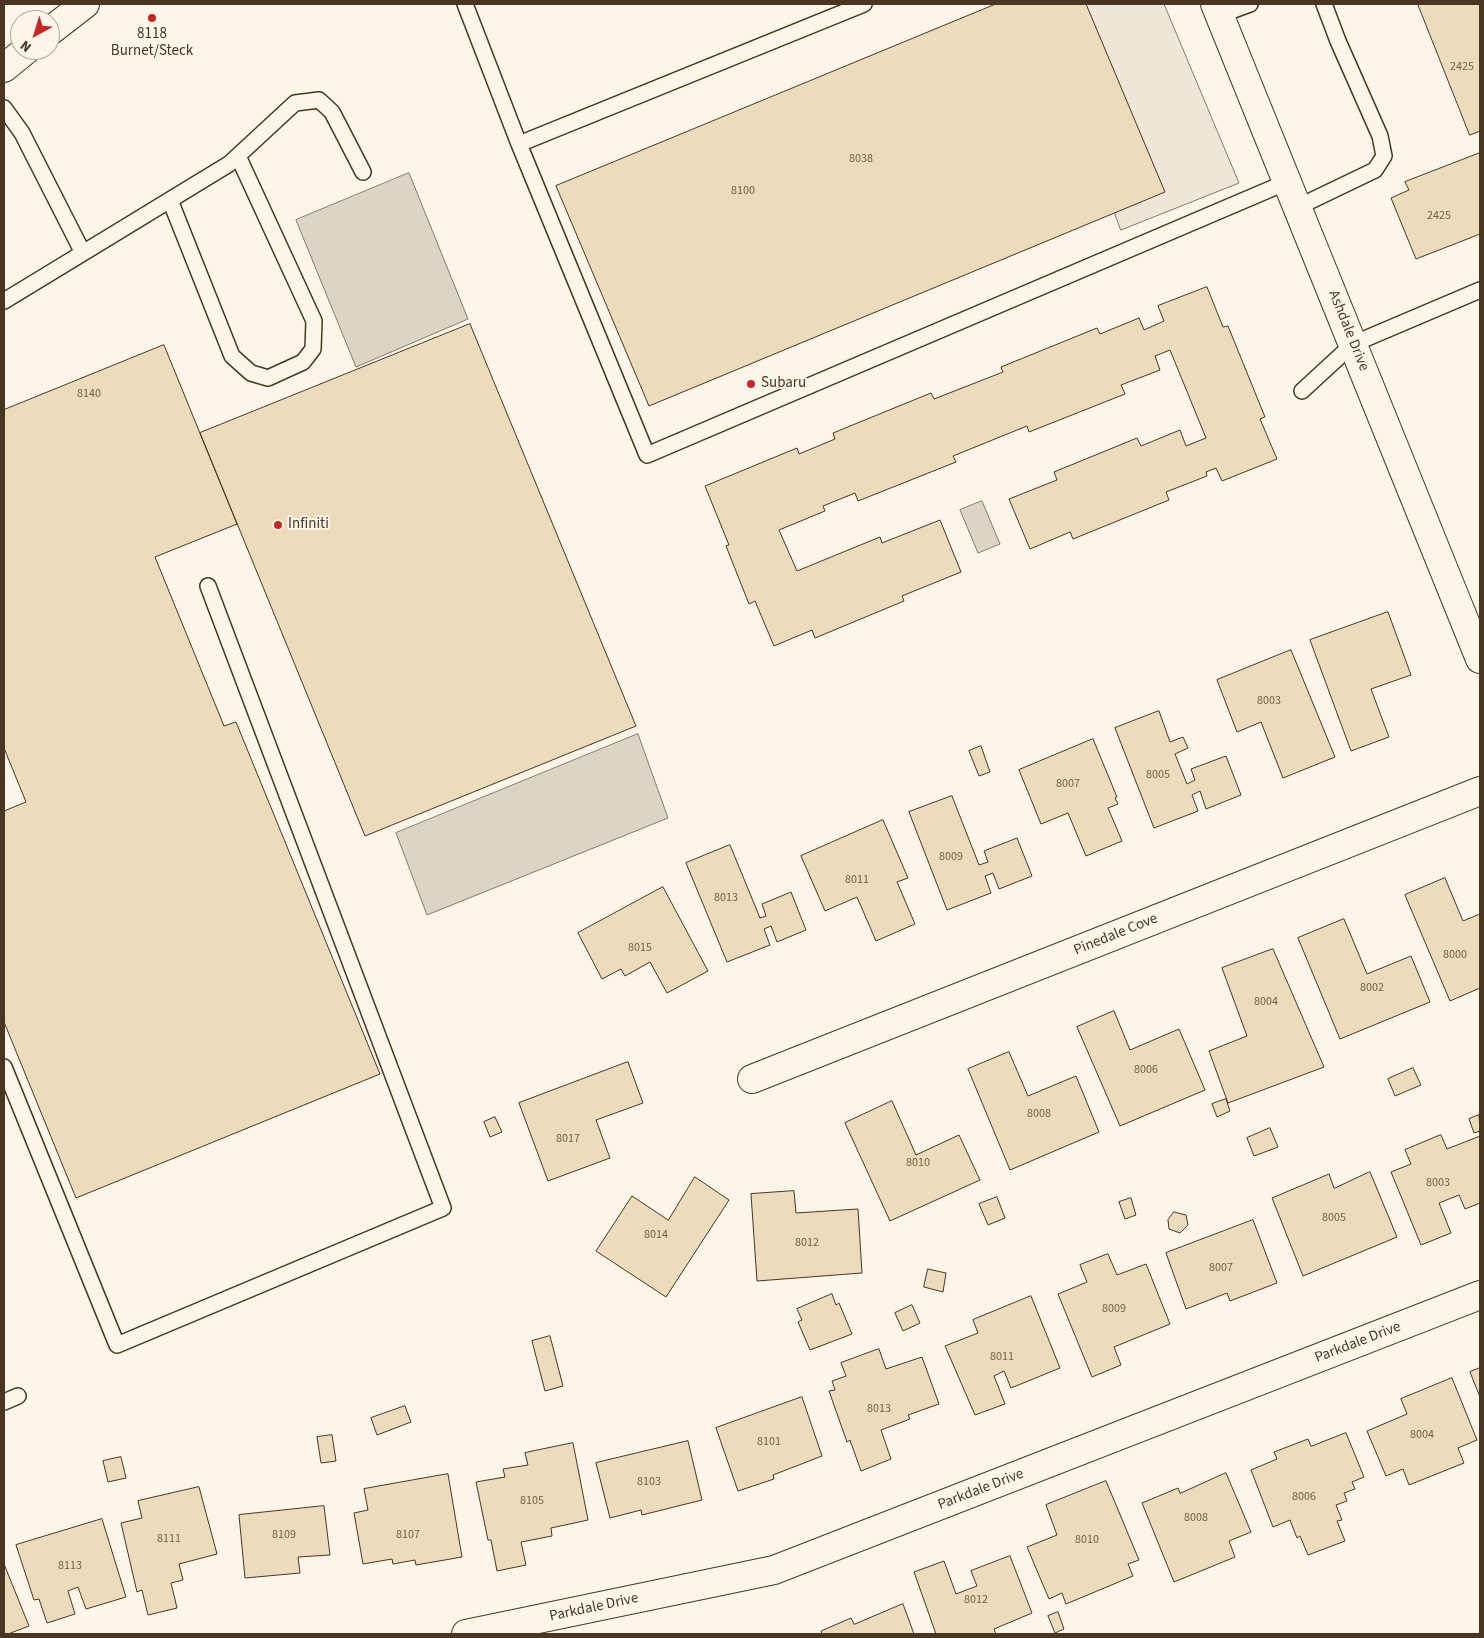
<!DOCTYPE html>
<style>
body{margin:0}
#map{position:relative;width:1484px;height:1638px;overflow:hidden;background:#fbf6e9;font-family:"Source Sans 3",sans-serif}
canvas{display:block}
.frame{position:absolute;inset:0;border:5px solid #4a3520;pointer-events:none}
.north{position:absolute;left:10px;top:10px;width:50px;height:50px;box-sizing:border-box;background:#fbf6e9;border:1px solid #b4a999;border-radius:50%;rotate:219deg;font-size:14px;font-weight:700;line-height:20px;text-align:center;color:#4a3520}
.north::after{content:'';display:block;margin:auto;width:18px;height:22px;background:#c62828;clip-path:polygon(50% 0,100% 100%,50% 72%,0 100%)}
</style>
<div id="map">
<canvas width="1484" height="1638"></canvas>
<div class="frame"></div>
<div class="north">N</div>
</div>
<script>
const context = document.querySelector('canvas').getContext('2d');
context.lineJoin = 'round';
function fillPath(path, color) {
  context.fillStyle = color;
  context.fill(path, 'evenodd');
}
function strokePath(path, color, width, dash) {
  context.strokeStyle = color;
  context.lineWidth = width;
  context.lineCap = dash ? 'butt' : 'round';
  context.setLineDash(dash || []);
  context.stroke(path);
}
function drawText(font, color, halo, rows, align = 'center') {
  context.font = font + ' "Source Sans 3",sans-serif';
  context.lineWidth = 4;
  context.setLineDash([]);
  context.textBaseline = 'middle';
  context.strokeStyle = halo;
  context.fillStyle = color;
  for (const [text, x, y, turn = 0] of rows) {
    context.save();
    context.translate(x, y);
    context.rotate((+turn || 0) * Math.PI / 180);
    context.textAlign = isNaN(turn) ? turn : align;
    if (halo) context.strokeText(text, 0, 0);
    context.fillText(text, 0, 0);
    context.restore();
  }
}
const green = new Path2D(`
 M1040,4H1164L1239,183L1121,230Z`);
fillPath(green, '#ede6d9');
strokePath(green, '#887966', 1);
const water = new Path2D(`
 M409,173L468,319L356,367L296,220Z
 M982,501L1000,544L978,553L960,510Z
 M638,734L668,818L427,915L396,833Z`);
fillPath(water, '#dcd4c6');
strokePath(water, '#887966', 1);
const building = new Path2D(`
 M996,4H1086L1165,192L649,406L556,186Z
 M1418,4H1480V131L1470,135Z
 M1480,153V234L1416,259L1391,198L1409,190L1405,182Z
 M1207,287L1223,327L1228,326L1265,417L1260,419L1277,459L1222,481L1216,468L1206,472L1207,476L1166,492L1169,500L1073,539L1070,532L1030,549L1009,499L1057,480L1054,472L1137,438L1141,446L1180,430L1186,446L1206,438L1170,350L1155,356L1160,370L1121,385L1125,394L1029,432L1027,426L953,456L956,462L858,501L855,493L823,506L825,511L779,530L797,571L880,537L882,543L940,520L961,572L902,596L904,601L815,638L812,630L774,646L755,601L749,604L726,546L729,545L705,486L797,448L799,454L835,439L833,433L931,393L934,399L1003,372L1001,367L1097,328L1100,334L1139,318L1144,330L1164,321L1158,306Z
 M470,324L636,726L365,836L200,433Z
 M164,345L237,524L155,557L224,726L236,722L380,1074L76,1198L4,1022V811L26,802L4,748V410Z
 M1388,612L1411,675L1371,689L1389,737L1351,751L1310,640Z
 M1291,650L1335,757L1283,778L1261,722L1237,732L1217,680Z
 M1159,711L1170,742L1183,737L1188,748L1175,754L1187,784L1195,780L1191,769L1226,756L1241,795L1206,809L1200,791L1192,795L1198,811L1154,828L1115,728Z
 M1093,739L1117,797L1115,798L1118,804L1108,808L1122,841L1086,856L1068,813L1041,824L1019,770Z
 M981,746L990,772L979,776L969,751Z
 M952,796L979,865L988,862L984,851L1017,838L1032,876L999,889L993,873L985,876L991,893L947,910L909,812Z
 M883,820L908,878L897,882L915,924L876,941L857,897L825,911L801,856Z
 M730,845L760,918L766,916L762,904L791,892L806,930L777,942L771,926L764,929L770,945L727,962L686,863Z
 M1445,878L1463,921L1480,914V988L1450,1001L1405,895Z
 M663,887L708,971L667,993L650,962L625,976L621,969L602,979L578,933Z
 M1344,919L1367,974L1411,956L1430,1002L1340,1039L1298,938Z
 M1273,949L1324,1067L1228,1103L1209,1051L1247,1036L1222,968Z
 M1114,1011L1130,1050L1179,1029L1205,1090L1120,1126L1077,1027Z
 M1009,1052L1028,1096L1076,1076L1099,1132L1010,1170L968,1069Z
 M628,1062L643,1103L596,1120L610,1158L548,1181L519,1103Z
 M1413,1068L1421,1085L1395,1096L1388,1079Z
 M1226,1099L1230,1111L1217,1117L1212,1104Z
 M892,1101L916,1155L959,1135L980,1180L890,1221L845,1123Z
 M1479,1115L1480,1131L1474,1133L1469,1119Z
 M495,1117L502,1132L490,1137L484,1122Z
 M1270,1128L1278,1147L1254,1156L1247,1138Z
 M1441,1135L1447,1149L1480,1136V1203L1465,1209L1459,1195L1439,1203L1451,1233L1421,1245L1391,1172L1411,1164L1405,1150Z
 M1370,1172L1397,1237L1303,1276L1272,1198L1329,1174L1334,1188Z
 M695,1177L729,1200L666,1297L596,1251L632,1196L668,1220Z
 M794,1191L796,1213L858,1209L862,1273L757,1281L751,1194Z
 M997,1197L1005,1218L988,1225L979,1204Z
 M1131,1198L1136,1215L1125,1219L1119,1202Z
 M1174,1212L1186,1215L1188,1225L1180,1233L1169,1229L1168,1220Z
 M1253,1220L1277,1283L1230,1301L1227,1293L1186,1309L1166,1253Z
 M1108,1254L1117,1275L1146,1264L1170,1324L1114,1347L1121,1365L1092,1377L1058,1294L1087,1282L1080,1265Z
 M928,1269L946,1273L943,1292L924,1287Z
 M832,1294L836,1305L839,1303L852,1334L810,1350L798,1322L802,1320L797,1309Z
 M1031,1296L1060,1368L1011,1388L1004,1371L994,1376L1005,1404L975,1415L945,1346L978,1333L973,1320Z
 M912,1305L920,1323L903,1331L895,1313Z
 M550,1336L563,1386L545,1391L532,1341Z
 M879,1349L886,1369L922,1357L939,1404L908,1415L910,1419L881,1430L891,1459L861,1471L850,1440L847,1442L829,1391L835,1390L832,1381L846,1376L841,1363Z
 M1480,1368V1397L1470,1372Z
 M1452,1378L1477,1440L1458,1448L1464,1463L1409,1485L1403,1469L1386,1476L1367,1431L1407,1414L1401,1399Z
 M802,1397L822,1456L773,1475L774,1479L738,1491L716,1428Z
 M405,1406L411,1422L377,1435L371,1418Z
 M1346,1433L1364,1477L1352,1482L1355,1489L1344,1493L1347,1501L1336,1505L1342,1520L1337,1521L1345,1541L1308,1555L1300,1536L1297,1538L1290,1520L1273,1527L1251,1470L1277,1459L1274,1452L1308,1439L1311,1446Z
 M332,1435L336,1461L321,1463L317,1437Z
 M688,1441L702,1500L642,1515L641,1510L610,1518L596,1463Z
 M573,1443L588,1520L551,1528L552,1536L521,1542L526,1565L497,1571L491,1540H488L476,1482L505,1477L503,1469L528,1465L525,1453Z
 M121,1457L126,1478L108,1482L103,1461Z
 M1226,1473L1251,1532L1229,1541L1235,1557L1174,1582L1142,1503L1178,1488L1180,1493Z
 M448,1474L462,1557L416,1565L415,1560L393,1564L392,1559L363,1564L354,1513L368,1510L364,1489Z
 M1106,1481L1139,1560L1128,1564L1133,1576L1066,1604L1062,1593L1049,1599L1027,1547L1057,1535L1046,1505Z
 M199,1487L217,1554L179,1564L183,1580L171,1583L177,1608L148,1615L142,1590L137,1592L121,1523L142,1518L138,1501Z
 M324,1506L330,1555L298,1557L300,1573L245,1578L239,1515Z
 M102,1519L126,1597L86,1609L78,1587L68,1591L75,1614L47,1623L39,1599L34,1600L16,1545Z
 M1010,1556L1032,1613L994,1629L996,1634H936L914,1572L944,1561L956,1594L977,1586L971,1571Z
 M4,1564L29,1626L8,1634H4Z
 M903,1604L914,1634H822L821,1631L851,1618L854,1624Z
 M1058,1612L1064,1629L1055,1633L1048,1616Z`);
fillPath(building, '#ecdcbc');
strokePath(building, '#4a3520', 1);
const service = new Path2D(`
 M465,4L519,144L647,455L1287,182
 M1220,15L1250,4
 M4,108L22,133L83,253
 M519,144L864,4
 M170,200L232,356L251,373L268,378L303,362L313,349L314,321L238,156
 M1298,207L1375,170L1384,156L1380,136L1338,41L1324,4
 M4,301L229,164L295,103L319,100L332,112L363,172
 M1302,391L1353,344L1480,290
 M4,1067L117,1345L443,1208L208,586
 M4,1402L18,1396`);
const minor = new Path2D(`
 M1215,4L1480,659
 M752,1079L1480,791
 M466,1634L774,1570L1480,1295`);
const secondary = new Path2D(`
 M50,31L85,4
 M4,68L26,50`);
strokePath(service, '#4a3520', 18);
strokePath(minor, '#4a3520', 30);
strokePath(secondary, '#4a3520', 30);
strokePath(service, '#fbf6e9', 15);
strokePath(minor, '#fbf6e9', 28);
strokePath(secondary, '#fbf6e9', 28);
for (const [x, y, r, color] of [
 [152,18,5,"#c62828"],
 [751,384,5,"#c62828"],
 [278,525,5,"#c62828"]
]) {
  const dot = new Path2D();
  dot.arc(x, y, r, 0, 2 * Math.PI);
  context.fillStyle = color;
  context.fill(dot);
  strokePath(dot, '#fbf6e9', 2);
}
drawText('12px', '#725f47', null, [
 ["2425",1462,67],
 ["8038",861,159],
 ["8100",743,191],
 ["2425",1439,216],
 ["8140",89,394],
 ["8003",1269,701],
 ["8005",1158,775],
 ["8007",1068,784],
 ["8009",951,857],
 ["8011",857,880],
 ["8013",726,898],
 ["8015",640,948],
 ["8000",1455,955],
 ["8002",1372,988],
 ["8004",1266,1002],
 ["8006",1146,1070],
 ["8008",1039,1114],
 ["8017",568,1139],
 ["8010",918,1163],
 ["8003",1438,1183],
 ["8005",1334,1218],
 ["8014",656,1235],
 ["8012",807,1243],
 ["8007",1221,1268],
 ["8009",1114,1309],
 ["8011",1002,1357],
 ["8013",879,1409],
 ["8004",1422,1435],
 ["8101",769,1442],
 ["8103",649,1482],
 ["8006",1304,1497],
 ["8105",532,1501],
 ["8008",1196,1518],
 ["8109",284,1535],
 ["8107",408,1535],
 ["8111",169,1539],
 ["8010",1087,1540],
 ["8113",70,1566],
 ["8012",976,1600]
]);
drawText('15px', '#4a3520', '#fbf6e9', [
 ["8118",152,35,"center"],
 ["Burnet/Steck",152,52,"center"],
 ["Subaru",761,384],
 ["Infiniti",288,525]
], 'left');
drawText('15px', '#4a3520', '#fbf6e9', [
 ["Ashdale Drive",1348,331,68],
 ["Pinedale Cove",1116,935,-22],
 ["Parkdale Drive",1358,1343,-21],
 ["Parkdale Drive",981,1490,-21],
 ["Parkdale Drive",594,1608,-12]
]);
</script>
